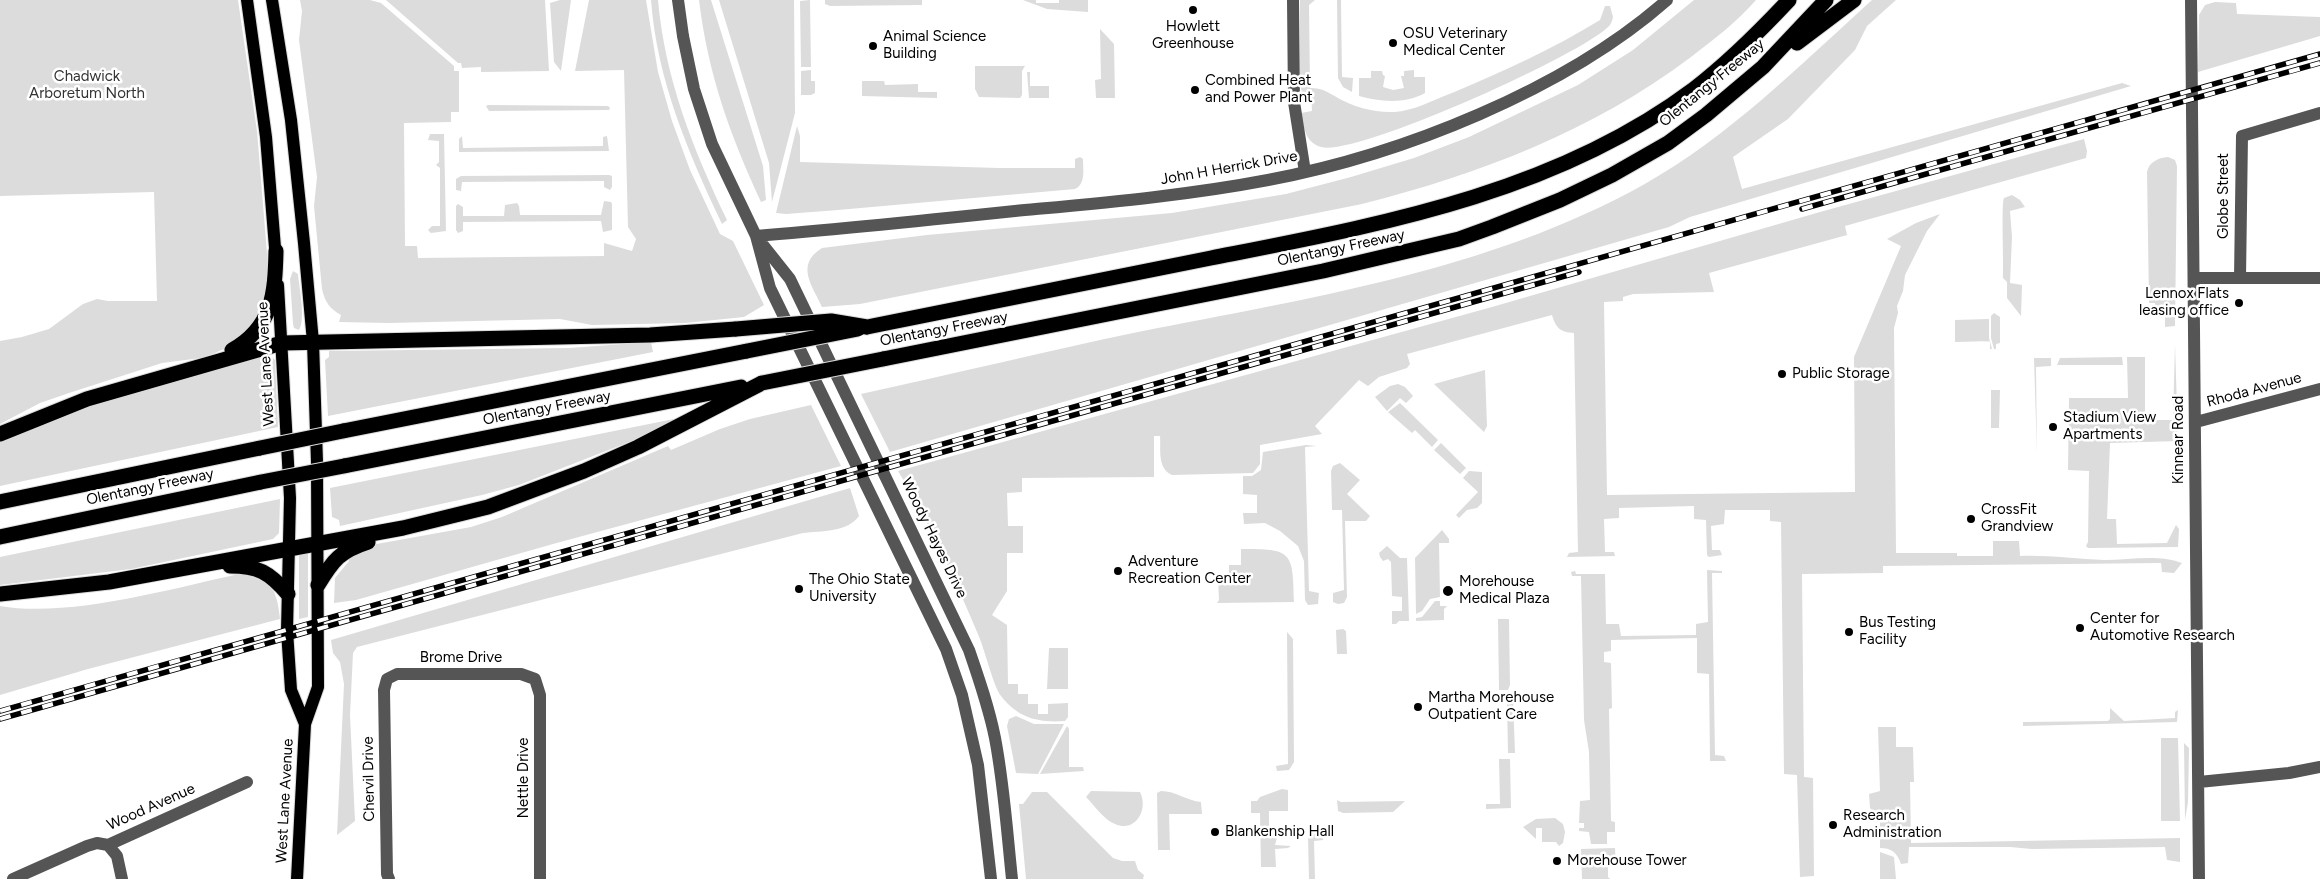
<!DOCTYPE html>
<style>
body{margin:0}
canvas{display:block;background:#fff}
</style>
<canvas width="2320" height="879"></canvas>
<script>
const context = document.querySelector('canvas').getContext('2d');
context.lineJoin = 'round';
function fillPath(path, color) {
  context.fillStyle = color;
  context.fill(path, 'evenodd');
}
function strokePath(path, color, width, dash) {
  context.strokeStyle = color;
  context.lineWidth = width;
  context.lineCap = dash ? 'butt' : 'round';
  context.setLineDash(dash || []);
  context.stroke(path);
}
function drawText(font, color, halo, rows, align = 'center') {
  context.font = font + ' Figtree,sans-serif';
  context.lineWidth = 5;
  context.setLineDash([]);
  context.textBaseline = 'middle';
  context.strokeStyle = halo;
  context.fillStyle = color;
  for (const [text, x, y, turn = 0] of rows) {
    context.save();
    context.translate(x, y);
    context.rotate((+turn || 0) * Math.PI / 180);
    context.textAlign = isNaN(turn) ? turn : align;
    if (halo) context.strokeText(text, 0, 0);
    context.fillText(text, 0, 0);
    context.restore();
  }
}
fillPath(new Path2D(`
 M0,0H238L257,131L269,278V284L259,315L245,333L228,347L215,353L201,358L162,363L69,393L40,403L0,424V341L22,337L49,329L83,304L97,299L108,301H157L154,192L0,196Z
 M300,0H370L381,3L454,66V71H459V112H451V122L404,123L405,246H417L418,258L604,256V243L632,251L636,239L628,227L624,70L575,71L589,0H646L658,72L672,121L690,170L720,234L733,241L764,305L744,317L685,323L592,325L560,319L389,323L339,322L341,315C329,308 325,302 322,289L314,206L317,177L299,40L302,11Z
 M386,0H545L549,71L481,72V67L462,68L461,63H458Z
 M560,0H571L561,71L554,62L550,3Z
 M651,0H658C665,79 693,149 727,220L722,224C688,152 657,80 651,0Z
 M699,0H711L763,166L766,200L761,202C730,135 708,74 699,0Z
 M719,0H794L795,113L772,202L769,163Z
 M810,0L811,67H801L800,1Z
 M825,0H922V5L830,6L825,4Z
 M1023,0H1036V3H1059V0H1088V12L1047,9Z
 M1300,0H1315L1309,5L1310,88C1323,88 1327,92 1338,98C1354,107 1375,113 1394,112C1414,111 1433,100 1452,93C1502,72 1553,49 1600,20L1605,6H1610L1613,17C1612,21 1611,25 1608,27C1579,56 1355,157 1321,147C1305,142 1304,128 1301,113L1312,111L1311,95L1303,94L1300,86Z
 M1337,0H1341L1342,77L1353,78L1352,92L1343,87L1338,78Z
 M1694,0H1756C1737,22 1713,40 1691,57C1593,131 1480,174 1362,204L860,304L822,307C812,285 795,265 822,248L927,235L1172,213L1286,194L1351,177L1414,158L1469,137L1578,85L1633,50Z
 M1872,0H1896L1867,26L1855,50L1788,119L1733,157L1742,189L2122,83L2131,86L1690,217L1669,227L890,452L861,394C954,374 1046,351 1138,332C1310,298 1488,271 1643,185C1730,136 1799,66 1872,0Z
 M2215,2L2236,3L2237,14L2320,17V36L2198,72L2199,15L2205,5Z
 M1100,29L1114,44L1115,98H1096L1095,80L1101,79Z
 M975,66H1025L1022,71V95L1020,98L979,97L975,89Z
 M811,70V81H815V93L811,95H801V71Z
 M1414,70V77H1425V93C1406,104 1380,102 1359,96V78H1371V71H1382L1383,75L1385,76L1383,87L1393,90L1404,88L1401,76H1404V71Z
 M1027,72H1030V86H1049V98H1029Z
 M862,81H884L885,85L918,84V92H937V98L862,96Z
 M488,105L608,106L610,108L609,110L489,111L486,106Z
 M797,126L800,136V162L998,168H1075V159L1080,157L1083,159C1083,170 1086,184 1075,189L838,210L786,214L776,213Z
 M430,134H444L446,231L431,233L428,230L432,226H440V168L436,165L439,162V141L428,140Z
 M462,136L463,148L603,146V137L607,136L609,151L459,152V139Z
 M2084,139L2087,151L2086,158L1845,226L1847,235L1709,273L1714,292L1633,294L1623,297V301L1604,302L1607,495L1855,492L1854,357L1901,246L1887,239L1916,223L1940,214L1927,231L1905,275L1903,291L1897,306L1898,313L1894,328L1896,553H1957V556H1993V541H2019L2020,556C2048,555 2076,559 2105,560C2130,560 2158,554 2182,563L2174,573L2162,572L2161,563L1883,566V573L1802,574L1804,777L1813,778L1814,876L1800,877L1797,775L1784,774L1781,522L1770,521V510H1725L1724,524L1711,526L1712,550H1720L1722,555L1709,557L1707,555L1706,520L1694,519V506L1619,508V518L1604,519L1605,552H1614L1615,556L1567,557L1569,553L1578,552L1574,333C1561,332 1556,329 1552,315L1407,354L1410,364L1407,368L1379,377L1368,386L1359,380L1315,426L1322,434L1260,445V464L1253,473L1172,475C1157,468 1161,450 1160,436H1154V477L1022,478V492L1007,493L1008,526H1023V553H1007V591L992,615L1007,625L1008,684H1018V694H1028V704H1038V714H1048V704L1068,703V717L1065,721C1038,723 1018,718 1001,696C993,686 984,646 977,632C955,579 928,520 898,471L1492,307L1820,212Z
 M2168,157L2175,160L2177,166L2175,326L2165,327V316H2155V303H2149L2147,172C2149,162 2158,158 2168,157Z
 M609,175L612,176V187L610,190L604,187V181L462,182L461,191L456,190V179L461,176Z
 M2012,195L2020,200L2025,207L2010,211L2012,237L2010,283L2022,285L2021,316L2007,298V282L2003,278C2004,266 2001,203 2004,198Z
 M604,201L611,202L612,204V230L603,232L601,221L463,222V231L458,233L456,230V206L458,204L463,207V216H504L505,205L517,203L519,206L520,215H601Z
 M293,271L298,274C299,287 306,319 299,330L294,328L293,324L290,279Z
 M1994,313L2000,317V343L1996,344V349H1994L1991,338V316Z
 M1989,319V338L1992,349H1990V341L1955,342V320Z
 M651,342L653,352L328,416L325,360L329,357V351L569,348Z
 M2175,344L2178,441L2110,443L2107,519H2116L2117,544L2167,543L2176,525L2179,529L2178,547L2088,548L2086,546L2088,542L2089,471L2068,470L2069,398H2128L2127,357H2145V420H2173Z
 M266,355H270L275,360L278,427L0,486V440L93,404Z
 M2122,357L2123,365H2057L2060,358Z
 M2034,358H2051V366L2036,367L2037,455Z
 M1485,370L1487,426L1484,432L1434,384Z
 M1398,384L1405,387L1413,396L1406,403L1400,398L1387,411L1375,397L1390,386Z
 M1991,390H2000L1999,428H1991Z
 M1400,403L1438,440L1432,447L1415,430L1412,433L1388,412Z
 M811,405L841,466L553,544L356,600L334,603L335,578L349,561L345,555L360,547L471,527L502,517L668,446L671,450L720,429L750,419Z
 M674,419L675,424L519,485L482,495L340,526L339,520L332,517L330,488Z
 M1441,443L1466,468L1460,474L1434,450Z
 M1306,445L1317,446L1305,447L1309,591L1319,593L1318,604L1308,605L1305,600L1304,561L1298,546L1280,531L1265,523L1244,524L1243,513H1257V495L1243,494V476H1252L1261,470L1263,452Z
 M1340,463L1360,480L1347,494L1370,516L1366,521H1345L1347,597L1344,603L1338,604L1333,602V593L1344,590L1342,510H1332L1331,471L1333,466Z
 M1469,471L1482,472V503L1477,508L1467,510L1459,518L1456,515L1478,492L1463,478Z
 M850,488L859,516C848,532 821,531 803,533L357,647L353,653L350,715L355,821L337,835L344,684L340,662L333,653L331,640Z
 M280,499L279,533L273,539L131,569L0,585V557Z
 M1442,530L1449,539V543H1439L1440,597L1430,599L1422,611L1416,614L1415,558Z
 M1387,546L1400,558H1407L1409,621H1399L1396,624H1392V611H1402V597L1392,596L1391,562L1388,559L1383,561L1380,557L1379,553Z
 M1241,549C1292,549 1293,551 1294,602L1217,603L1219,600L1218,577H1229V565H1241Z
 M301,551L308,553V617L299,619V555Z
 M1707,570L1722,571V573H1712L1715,755L1724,756L1726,761H1710L1709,674L1697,673V638L1611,640V651L1604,652V662L1611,663L1612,708L1609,709L1611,821L1615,822V832H1607V844H1591L1589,832L1579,831V828H1584V823H1579L1580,801L1590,800L1589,752L1584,720L1581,576H1572L1571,572L1575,571L1576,574H1605L1606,624H1619L1621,636L1696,635V624L1708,622Z
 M239,574C271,574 277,590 280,619L88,669L0,695V606C69,618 170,589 239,574Z
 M1435,601H1440V606H1447L1444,609V620L1416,621V618L1422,617Z
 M1498,619H1509L1510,685L1508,690H1499Z
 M1343,629L1346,631L1347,654H1337L1336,630Z
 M1287,632L1293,639L1294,762L1289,770L1277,771L1276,766L1288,764Z
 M1049,648H1068V689H1047Z
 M1513,699L1515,753H1508L1507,700L1512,703Z
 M2110,708L2124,721L2175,718V712L2178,710L2177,722L2023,726V722L2108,721L2110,719Z
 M1016,716L1034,724H1064L1038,774L1016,773L1007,726L1009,719Z
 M1067,726L1069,729V767H1083L1084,771L1040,774Z
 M1878,727H1896V747H1913L1914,782H1910L1911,843L2180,838V862L2167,860L2165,847L2032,849L2010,847H1909L1908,863L1901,864C1897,852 1891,848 1880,848V811L1872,810L1870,808L1869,794L1880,791Z
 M2161,738H2178L2180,821H2161Z
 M2184,743L2189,748L2188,802L2185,820Z
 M1499,759H1510L1511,808L1486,809V804H1500Z
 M1282,789L1288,790V811H1269V832H1289V838H1277L1275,845L1291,846L1288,848L1275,849L1276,867H1261L1260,813H1251V801H1257L1260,797Z
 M1091,791L1140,792C1149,810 1135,833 1115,824C1104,820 1094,805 1086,797Z
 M1161,791C1176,791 1187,801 1201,802L1202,814H1169L1170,850H1158L1157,793Z
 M1032,792H1047L1113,858L1122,861H1135L1138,870L1144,875L1143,879H1026L1019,804H1023Z
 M1337,800L1341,802L1405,801L1393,812L1343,813L1338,811Z
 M1555,818L1563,824L1565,832L1563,843L1559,846L1556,842H1542V828H1536V839L1523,827L1536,819Z
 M1312,832L1325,833L1323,840L1314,841L1315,879H1309L1308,836Z
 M1615,848L1616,867H1608V877L1610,879H1582L1581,849Z
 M1880,852L1894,857L1896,879H1880Z`), '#dcdcdc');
const major = new Path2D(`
 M247,0L266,137L276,260
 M272,0L291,120L304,243L313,342L317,462L318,687L305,724L297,879
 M278,285L290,498L287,631L291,690L305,724`);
const highway = new Path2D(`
 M1797,43L1854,0
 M867,327C982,304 1096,281 1211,258C1378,225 1554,194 1694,89C1729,62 1759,32 1789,0
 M232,350C273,327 275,293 276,251
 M883,359L1323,271L1459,239L1492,227L1560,200L1612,175L1668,143L1706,115L1763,67L1826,0
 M343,431L747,351
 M0,434L87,399L282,343L650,335L736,329
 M344,466L741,387
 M0,502L260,448
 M0,537L261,482
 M230,566C258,566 269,572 288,594
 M318,585C333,560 340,551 368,542
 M0,594L109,582L403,528L488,507L584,471L638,447L762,383`);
strokePath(major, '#dbdbdb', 14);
strokePath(highway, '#dbdbdb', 17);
strokePath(new Path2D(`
 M678,0L683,36L694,89L712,144L756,236L770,288L946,649L962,695L978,765L991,879
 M1293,0L1294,102L1305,172
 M2191,0L2199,879
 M756,236C843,229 929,220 1015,211C1100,203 1184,196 1268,180C1401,155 1565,90 1667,0
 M759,240L790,279L969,650C979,679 989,708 995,738C1004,785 1007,832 1012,879
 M2194,278H2320
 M2240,278L2242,136L2320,113
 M2196,422L2320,389
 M2199,782L2289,773L2320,767
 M108,845L117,856L122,879
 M13,879L87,846L97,843L108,845L247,782
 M389,879L387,874L384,690L387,679L397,674H521L535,679L540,695V879`), '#555', 12);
strokePath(major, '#000', 12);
strokePath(highway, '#000', 15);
const rail = new Path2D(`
 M1802,209L2320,63
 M0,711L2320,54
 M0,719L1579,272`);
strokePath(rail, '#000', 5.5);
strokePath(rail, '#fff', 4, [11]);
const highwayBridge = new Path2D(`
 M736,329L831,321L867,327
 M747,351L858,329
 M762,383L883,359
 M260,448L343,431
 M261,482L344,466`);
strokePath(highwayBridge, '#dbdbdb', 17, []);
strokePath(highwayBridge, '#000', 15);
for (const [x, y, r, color] of [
 [1193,10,5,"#000"],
 [1393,43,5,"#000"],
 [873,46,5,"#000"],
 [1195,90,5,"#000"],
 [2239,303,5,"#000"],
 [1782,374,5,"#000"],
 [2053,427,5,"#000"],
 [1971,519,5,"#000"],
 [1118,571,5,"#000"],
 [799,589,5,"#000"],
 [1448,591,6,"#000"],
 [2080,628,5,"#000"],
 [1849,632,5,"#000"],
 [1418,707,5,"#000"],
 [1833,825,5,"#000"],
 [1215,832,5,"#000"],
 [1557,861,5,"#000"]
]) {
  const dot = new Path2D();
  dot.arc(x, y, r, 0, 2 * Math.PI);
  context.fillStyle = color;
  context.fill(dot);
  strokePath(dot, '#fff', 2);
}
drawText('15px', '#000', '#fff', [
 ["Howlett",1193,27,"center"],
 ["Greenhouse",1193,44,"center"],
 ["OSU Veterinary",1403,34],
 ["Medical Center",1403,51],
 ["Animal Science",883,37],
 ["Building",883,54],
 ["Combined Heat",1205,81],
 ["and Power Plant",1205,98],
 ["Lennox Flats",2229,294,"right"],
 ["leasing office",2229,311,"right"],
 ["Public Storage",1792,374],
 ["Stadium View",2063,418],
 ["Apartments",2063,435],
 ["CrossFit",1981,510],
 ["Grandview",1981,527],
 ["Adventure",1128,562],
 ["Recreation Center",1128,579],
 ["The Ohio State",809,580],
 ["University",809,597],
 ["Morehouse",1459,582],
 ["Medical Plaza",1459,599],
 ["Center for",2090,619],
 ["Automotive Research",2090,636],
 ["Bus Testing",1859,623],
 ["Facility",1859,640],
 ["Martha Morehouse",1428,698],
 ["Outpatient Care",1428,715],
 ["Research",1843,816],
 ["Administration",1843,833],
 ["Blankenship Hall",1225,832],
 ["Morehouse Tower",1567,861]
], 'left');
drawText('15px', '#333', '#fff', [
 ["Chadwick",87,77],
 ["Arboretum North",87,94]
]);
drawText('15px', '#000', '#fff', [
 ["Olentangy Freeway",1712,83,-39],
 ["John H Herrick Drive",1229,168,-10],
 ["Globe Street",2224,196,-90],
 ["Olentangy Freeway",1341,248,-12],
 ["Olentangy Freeway",944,329,-11],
 ["West Lane Avenue",266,364,-93],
 ["Rhoda Avenue",2254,390,-15],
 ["Olentangy Freeway",547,408,-11],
 ["Kinnear Road",2179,440,-90],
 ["Olentangy Freeway",150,487,-12],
 ["Woody Hayes Drive",934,538,64],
 ["Brome Drive",461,658],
 ["Nettle Drive",524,778,-90],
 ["Chervil Drive",369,779,-91],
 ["West Lane Avenue",285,801,-87],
 ["Wood Avenue",151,807,-24]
]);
</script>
